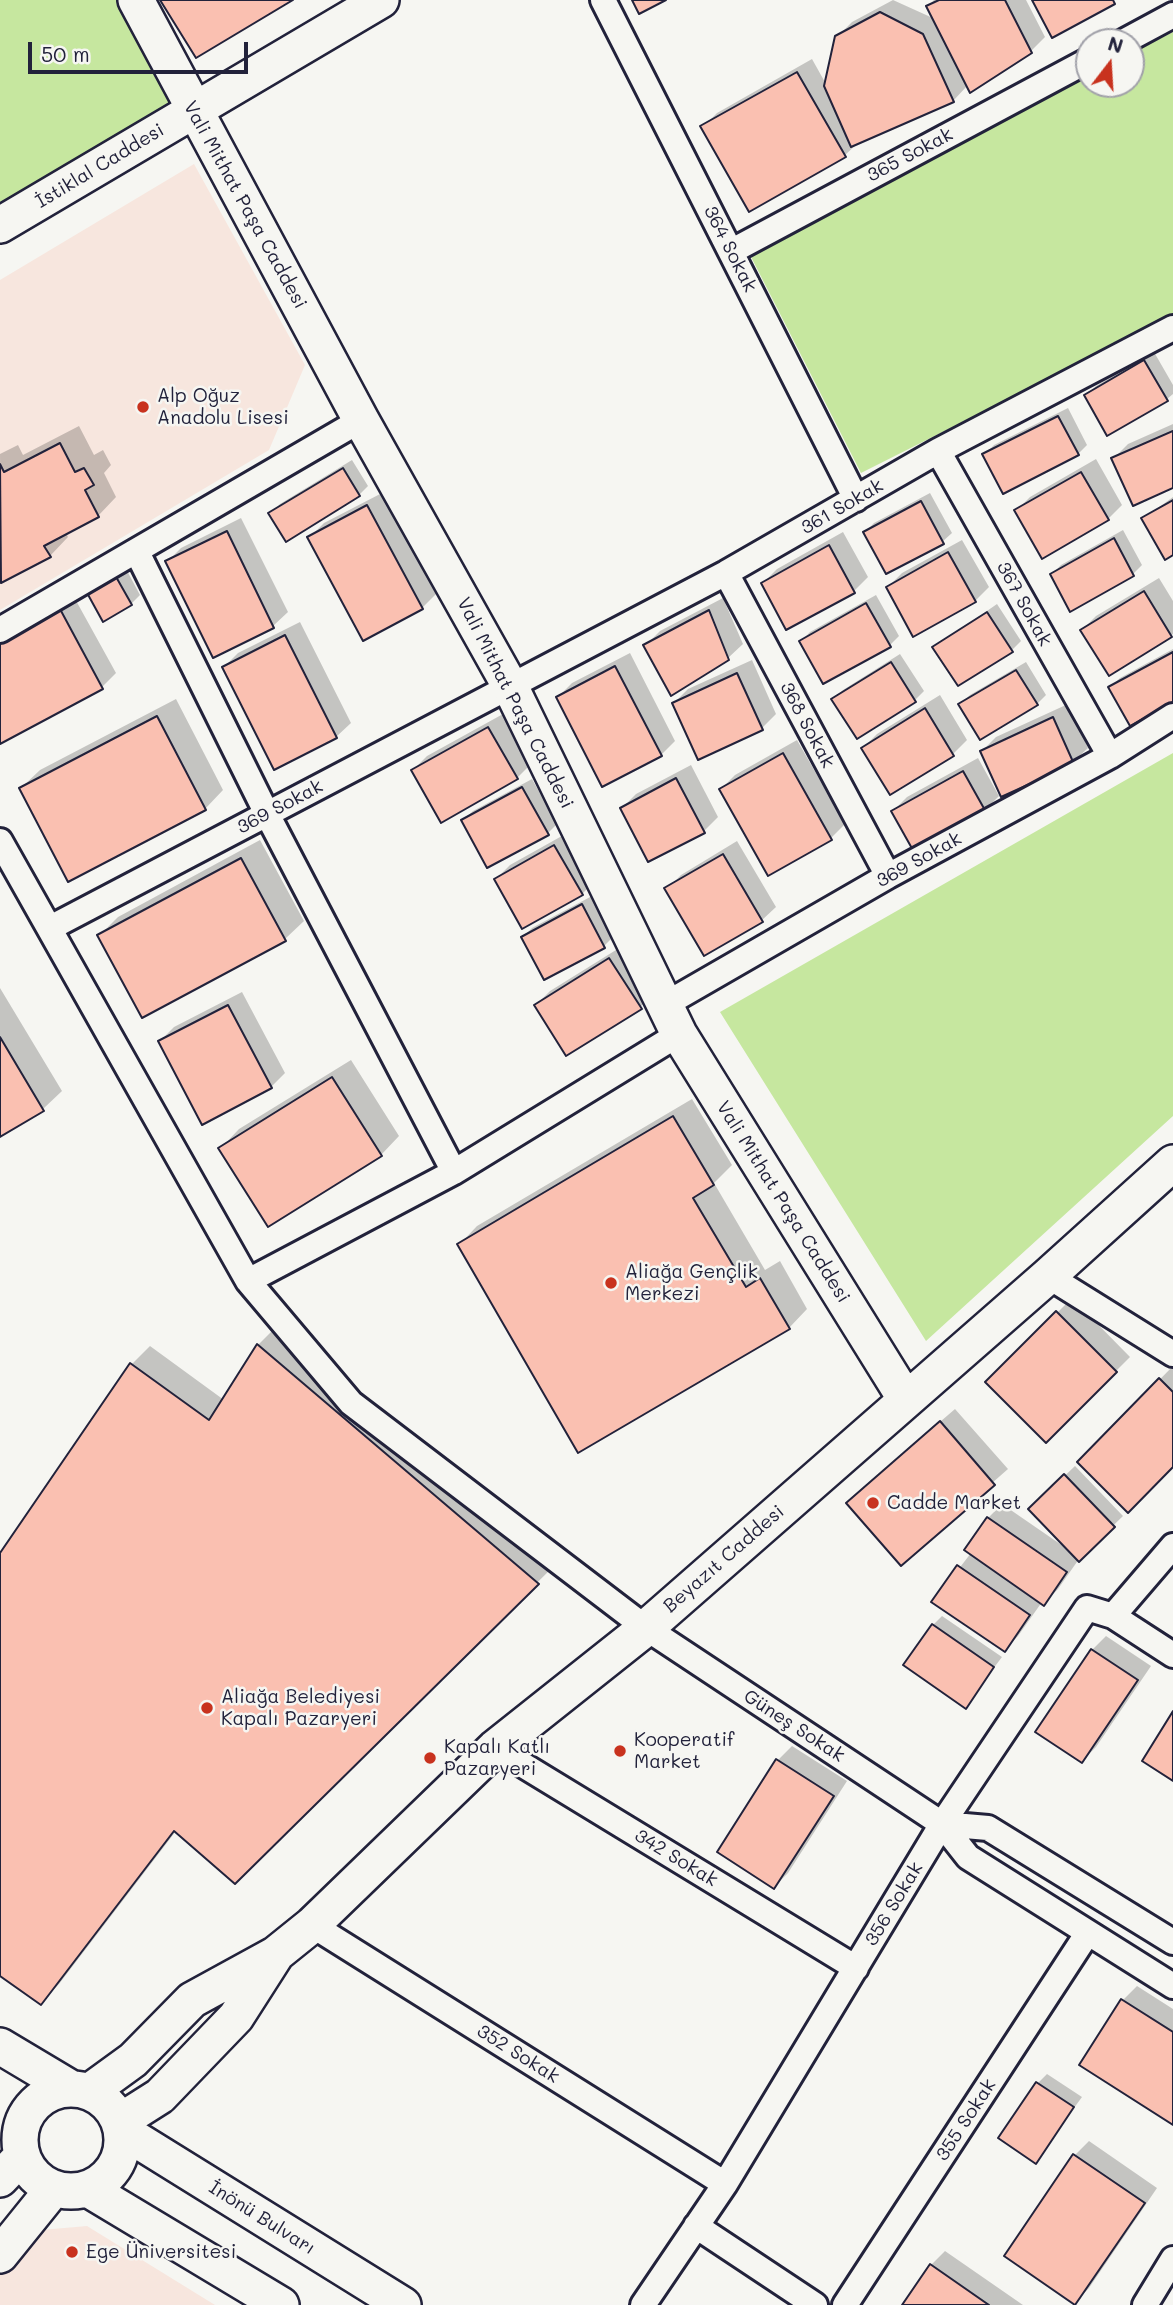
<!DOCTYPE html>
<meta charset="utf-8">
<style>
body{margin:0}
#map{position:relative;width:1173px;height:2305px;overflow:hidden;background:#f6f6f2;font-family:Mali,sans-serif}
canvas{display:block}
.north{position:absolute;left:1075px;top:28px;width:70px;height:70px;box-sizing:border-box;background:#f6f6f2;border:2px solid #a1a1a9;border-radius:50%;rotate:17deg;font-size:19px;font-weight:700;line-height:28px;text-align:center;color:#22223b}
.north::after{content:'';display:block;margin:auto;width:24px;height:32px;background:#c8321e;clip-path:polygon(50% 0,100% 100%,50% 72%,0 100%)}
.scale{position:absolute;left:28px;top:42px;width:220px;height:32px;box-sizing:border-box;border:4px solid #22223b;border-top:0;padding-left:9px;font-size:21px;line-height:24px;white-space:nowrap;color:#22223b;-webkit-text-stroke:5px #f6f6f2;paint-order:stroke}
</style>
<div id="map">
<canvas width="1173" height="2305"></canvas>
<div class="north">N</div>
<div class="scale">50 m</div>
</div>
<script>
const context = document.querySelector('canvas').getContext('2d');
context.lineJoin = 'round';
function fillPath(path, color) {
  context.fillStyle = color;
  context.fill(path, 'evenodd');
}
function strokePath(path, color, width, dash) {
  context.strokeStyle = color;
  context.lineWidth = width;
  context.lineCap = dash ? 'butt' : 'round';
  context.setLineDash(dash || []);
  context.stroke(path);
}
function drawText(font, color, halo, rows, align = 'center') {
  context.font = font + ' Mali,sans-serif';
  context.lineWidth = 5;
  context.setLineDash([]);
  context.textBaseline = 'middle';
  context.strokeStyle = halo;
  context.fillStyle = color;
  for (const [text, x, y, turn = 0] of rows) {
    context.save();
    context.translate(x, y);
    context.rotate((+turn || 0) * Math.PI / 180);
    context.textAlign = isNaN(turn) ? turn : align;
    if (halo) context.strokeText(text, 0, 0);
    context.fillText(text, 0, 0);
    context.restore();
  }
}
fillPath(new Path2D(`
 M194,164L305,365L269,450L0,610V280Z
 M87,2226L215,2305H0V2272L30,2231Z`), '#f7e6de');
fillPath(new Path2D(`
 M0,0H136L193,110L0,225Z
 M1173,32V316L861,473L746,247L1089,74V84H1131V53Z
 M1173,753V1116L926,1341L720,1012Z`), '#c6e79f');
fillPath(new Path2D(`
 M893,0L935,19L928,6L934,0H1026L1045,37L1031,51L968,85L953,101L858,143L844,156L703,127L717,113L812,59L826,84L837,37L852,22Z
 M1154,352L1173,385V394L1167,399L1087,395L1096,386Z
 M1068,408L1087,445L1078,454H985L994,445Z
 M1173,424V486L1113,459L1128,444Z
 M79,426L94,455L103,450L111,465L104,473L116,497L98,516L66,533L68,537L50,556L1,581L0,454L18,445L23,455Z
 M1096,459L1122,505L1108,519L1016,511L1030,497Z
 M352,460L368,486L359,495L271,513L280,504Z
 M382,493L436,594L422,608L309,538L324,523Z
 M930,493L952,533L942,542L865,532L874,523Z
 M1173,497V553L1143,519Z
 M241,518L288,612L273,626L214,655L167,562L181,548Z
 M1123,530L1142,565L1133,574L1071,609L1052,574L1061,565Z
 M843,532L868,577L854,591L763,583L777,569Z
 M962,540L989,587L975,601L888,587L902,573Z
 M125,567L140,595L131,604L88,592Z
 M1159,578L1173,601V634L1109,674L1082,630L1096,616Z
 M876,595L899,636L890,645L801,641L810,632Z
 M74,597L116,673L102,687L0,743V637Z
 M723,598L743,644L728,658L672,693L646,645L660,631Z
 M997,604L1021,641L1012,650L935,647Z
 M300,622L351,723L336,737L224,667L238,653Z
 M1173,649V700L1110,687L1120,678Z
 M630,653L675,741L661,755L558,697L572,683Z
 M900,654L924,691L915,700L833,699L843,690Z
 M752,660L776,714L762,728L674,703L688,689Z
 M1026,662L1046,695L1037,704H960L970,695Z
 M940,695L967,740L953,754L891,792L863,748L877,734Z
 M176,699L223,790L205,809L21,788L40,770Z
 M1068,704L1088,748L1073,762L982,751L996,737Z
 M503,714L531,764L517,778L413,770L427,756Z
 M797,740L845,824L831,838L721,789L735,775Z
 M978,758L999,796L985,810L893,811L907,797Z
 M691,765L718,817L704,831L622,808L636,794Z
 M532,779L557,824L547,834L463,820L473,811Z
 M569,832L596,880L582,894L496,879L510,865Z
 M260,840L304,921L285,939L143,1016L99,936L118,917Z
 M737,841L776,907L761,921L667,889L681,875Z
 M592,896L613,937L604,946L523,937L532,928Z
 M624,945L655,993L640,1007L536,1005L550,991Z
 M0,988L62,1091L43,1109L0,1135Z
 M242,992L285,1073L271,1087L160,1041L174,1027Z
 M351,1060L399,1136L381,1155L221,1148L239,1129Z
 M692,1099L732,1165L714,1183L765,1270L780,1261L807,1309L789,1328L459,1245L477,1226Z
 M1072,1298L1130,1357L1046,1441L988,1382Z
 M277,1326L556,1564L235,1881L176,1831L59,1984L41,2003L0,1974V1556L132,1364L150,1346L224,1400L258,1345Z
 M1173,1366V1465L1079,1462Z
 M955,1409L1008,1469L901,1563L862,1489Z
 M1075,1466L1123,1516L1079,1559L1058,1589L1044,1603L1042,1602L1018,1636L1004,1650L934,1601L971,1553L988,1518L1002,1504L1063,1546L1030,1509Z
 M942,1616L1002,1657L965,1706L933,1625Z
 M1106,1636L1151,1666L1096,1747L1082,1761L1092,1650Z
 M792,1746L847,1781L788,1873L774,1887L778,1760Z
 M1137,1986L1173,2009V2122L1081,2064L1123,2000Z
 M1047,2074L1082,2097L1035,2161L1038,2083Z
 M1089,2141L1157,2188L1089,2288L1075,2303V2155Z
 M945,2251L1023,2305H904L931,2265Z`), '#0003');
const building = new Path2D(`
 M160,0H293L196,58Z
 M632,0H666L639,14Z
 M939,0H1005L1032,53L970,93L926,6Z
 M1032,0H1113L1115,4L1052,38Z
 M880,12L923,34L954,102L851,147L824,86L835,36Z
 M797,72L846,157L749,212L700,126Z
 M1144,360L1168,401L1107,436L1084,395Z
 M1058,416L1079,455L1003,494L982,454Z
 M1173,431V488L1133,506L1111,458Z
 M60,443L75,472L84,468L94,485L85,490L99,517L44,546L51,557L1,583L0,464L4,472Z
 M343,468L360,496L286,542L268,513Z
 M1081,472L1109,520L1042,559L1014,510Z
 M1173,500V555L1165,560L1141,518Z
 M921,501L944,544L886,574L863,532Z
 M367,505L423,609L363,641L307,537Z
 M227,531L274,628L213,658L165,561Z
 M1114,538L1134,576L1070,612L1050,574Z
 M829,545L855,593L786,630L761,583Z
 M948,552L976,602L913,637L886,587Z
 M115,575L132,605L103,622L86,591Z
 M1144,591L1172,637L1109,676L1080,630Z
 M866,603L891,647L823,684L799,641Z
 M60,609L103,689L0,744V642Z
 M709,610L729,660L671,696L643,645Z
 M987,612L1013,652L958,686L932,647Z
 M285,635L337,738L274,770L222,667Z
 M1173,652V702L1130,726L1108,687Z
 M891,662L916,702L857,739L831,699Z
 M615,666L662,756L602,787L556,697Z
 M1016,670L1038,705L980,740L958,704Z
 M737,673L763,730L698,760L672,703Z
 M925,708L954,756L890,795L861,748Z
 M157,716L206,810L68,882L19,788Z
 M1053,717L1074,764L1001,797L980,751Z
 M488,727L518,779L441,823L411,770Z
 M783,753L832,840L768,876L719,789Z
 M963,771L986,812L914,852L891,811Z
 M676,778L705,833L648,862L620,808Z
 M522,787L549,835L487,868L461,820Z
 M554,845L583,895L522,929L494,879Z
 M723,854L763,922L704,956L664,888Z
 M241,858L286,941L142,1018L97,935Z
 M582,904L605,948L544,980L521,937Z
 M609,958L642,1009L566,1056L534,1005Z
 M228,1005L272,1088L202,1125L158,1041Z
 M0,1037L44,1111L0,1137Z
 M332,1077L382,1156L268,1227L218,1148Z
 M673,1116L714,1185L693,1198L746,1287L760,1278L790,1329L578,1453L457,1244Z
 M1056,1311L1117,1372L1046,1443L985,1382Z
 M257,1344L539,1584L235,1884L174,1831L41,2005L0,1976V1553L130,1363L209,1420Z
 M1159,1378L1173,1392V1467L1128,1513L1077,1462Z
 M940,1421L995,1485L901,1566L846,1503Z
 M1064,1474L1115,1527L1079,1562L1028,1509Z
 M987,1517L1067,1572L1044,1606L964,1550Z
 M957,1565L1030,1615L1005,1652L931,1602Z
 M932,1624L994,1667L966,1709L903,1665Z
 M1091,1649L1138,1680L1082,1763L1035,1732Z
 M1173,1711V1781L1142,1761Z
 M776,1759L834,1796L774,1889L717,1852Z
 M1121,1999L1173,2032V2125L1079,2065Z
 M1036,2082L1074,2107L1036,2164L998,2138Z
 M1073,2154L1145,2203L1075,2305L1004,2256Z
 M930,2264L989,2305H902Z`);
fillPath(building, '#fac0b1');
strokePath(building, '#22223b', 2);
const street = new Path2D(`
 M603,0L856,499
 M1123,42L1173,15
 M732,251L1089,60
 M938,451L1110,756
 M137,552L267,814L454,1172
 M726,573L888,876
 M0,630L361,420
 M0,841L248,1281L351,1403L646,1628L942,1824L968,1857L1173,1986
 M50,928L726,573L938,451L1173,328
 M666,1004L888,876L1110,756L1173,716
 M1048,1276L1173,1354
 M248,1281L454,1172L679,1034
 M1113,1616L1173,1655
 M495,1748L856,1968
 M942,1824L988,1828L1173,1942
 M312,1925L725,2184
 M696,2226L815,2305
 M643,2305L725,2184L942,1824L1087,1608L1113,1616L1173,1546
 M845,2305L1087,1934
 M1145,2305L1173,2259`);
const secondary = new Path2D(`
 M136,0L361,420L510,686L679,1034L905,1398
 M0,225L381,0
 M0,2046L72,2089
 M20 2140a51 51 0 1 1 102 0a51 51 0 1 1-102 0Z
 M89,2092L133,2060L192,2000L276,1954L312,1925L495,1748L646,1628L1048,1276L1173,1163
 M119,2122L160,2096L236,2017L275,1956
 M121,2130L403,2305
 M0,2179L22,2156
 M88,2189L281,2305
 M0,2255L54,2188`);
strokePath(street, '#22223b', 30);
strokePath(secondary, '#22223b', 40);
strokePath(street, '#f6f6f2', 24);
strokePath(secondary, '#f6f6f2', 35);
for (const [x, y, r, color] of [
 [143,407,7,"#c8321e"],
 [611,1283,7,"#c8321e"],
 [873,1503,7,"#c8321e"],
 [207,1708,7,"#c8321e"],
 [620,1751,7,"#c8321e"],
 [430,1758,7,"#c8321e"],
 [72,2252,7,"#c8321e"]
]) {
  const dot = new Path2D();
  dot.arc(x, y, r, 0, 2 * Math.PI);
  context.fillStyle = color;
  context.fill(dot);
  strokePath(dot, '#f6f6f2', 2.5);
}
drawText('19px', '#22223b', '#f6f6f2', [
 ["365 Sokak",910,155,-28],
 ["İstiklal Caddesi",100,166,-31],
 ["Vali Mithat Paşa Caddesi",245,205,61],
 ["364 Sokak",730,249,63],
 ["361 Sokak",842,507,-30],
 ["367 Sokak",1024,604,61],
 ["Vali Mithat Paşa Caddesi",515,703,63],
 ["368 Sokak",807,725,62],
 ["369 Sokak",280,807,-28],
 ["369 Sokak",919,860,-29],
 ["Vali Mithat Paşa Caddesi",783,1202,58],
 ["Beyazıt Caddesi",724,1559,-41],
 ["Güneş Sokak",794,1726,33],
 ["342 Sokak",676,1858,31],
 ["356 Sokak",894,1904,-59],
 ["352 Sokak",518,2054,32],
 ["355 Sokak",966,2120,-57],
 ["İnönü Bulvarı",262,2218,32]
]);
drawText('19px', '#22223b', '#f6f6f2', [
 ["Alp Oğuz",157,396],
 ["Anadolu Lisesi",157,418],
 ["Aliağa Gençlik",625,1272],
 ["Merkezi",625,1294],
 ["Cadde Market",887,1503],
 ["Aliağa Belediyesi",221,1697],
 ["Kapalı Pazaryeri",221,1719],
 ["Kooperatif",634,1740],
 ["Market",634,1762],
 ["Kapalı Katlı",444,1747],
 ["Pazaryeri",444,1769],
 ["Ege Üniversitesi",86,2252]
], 'left');
</script>
